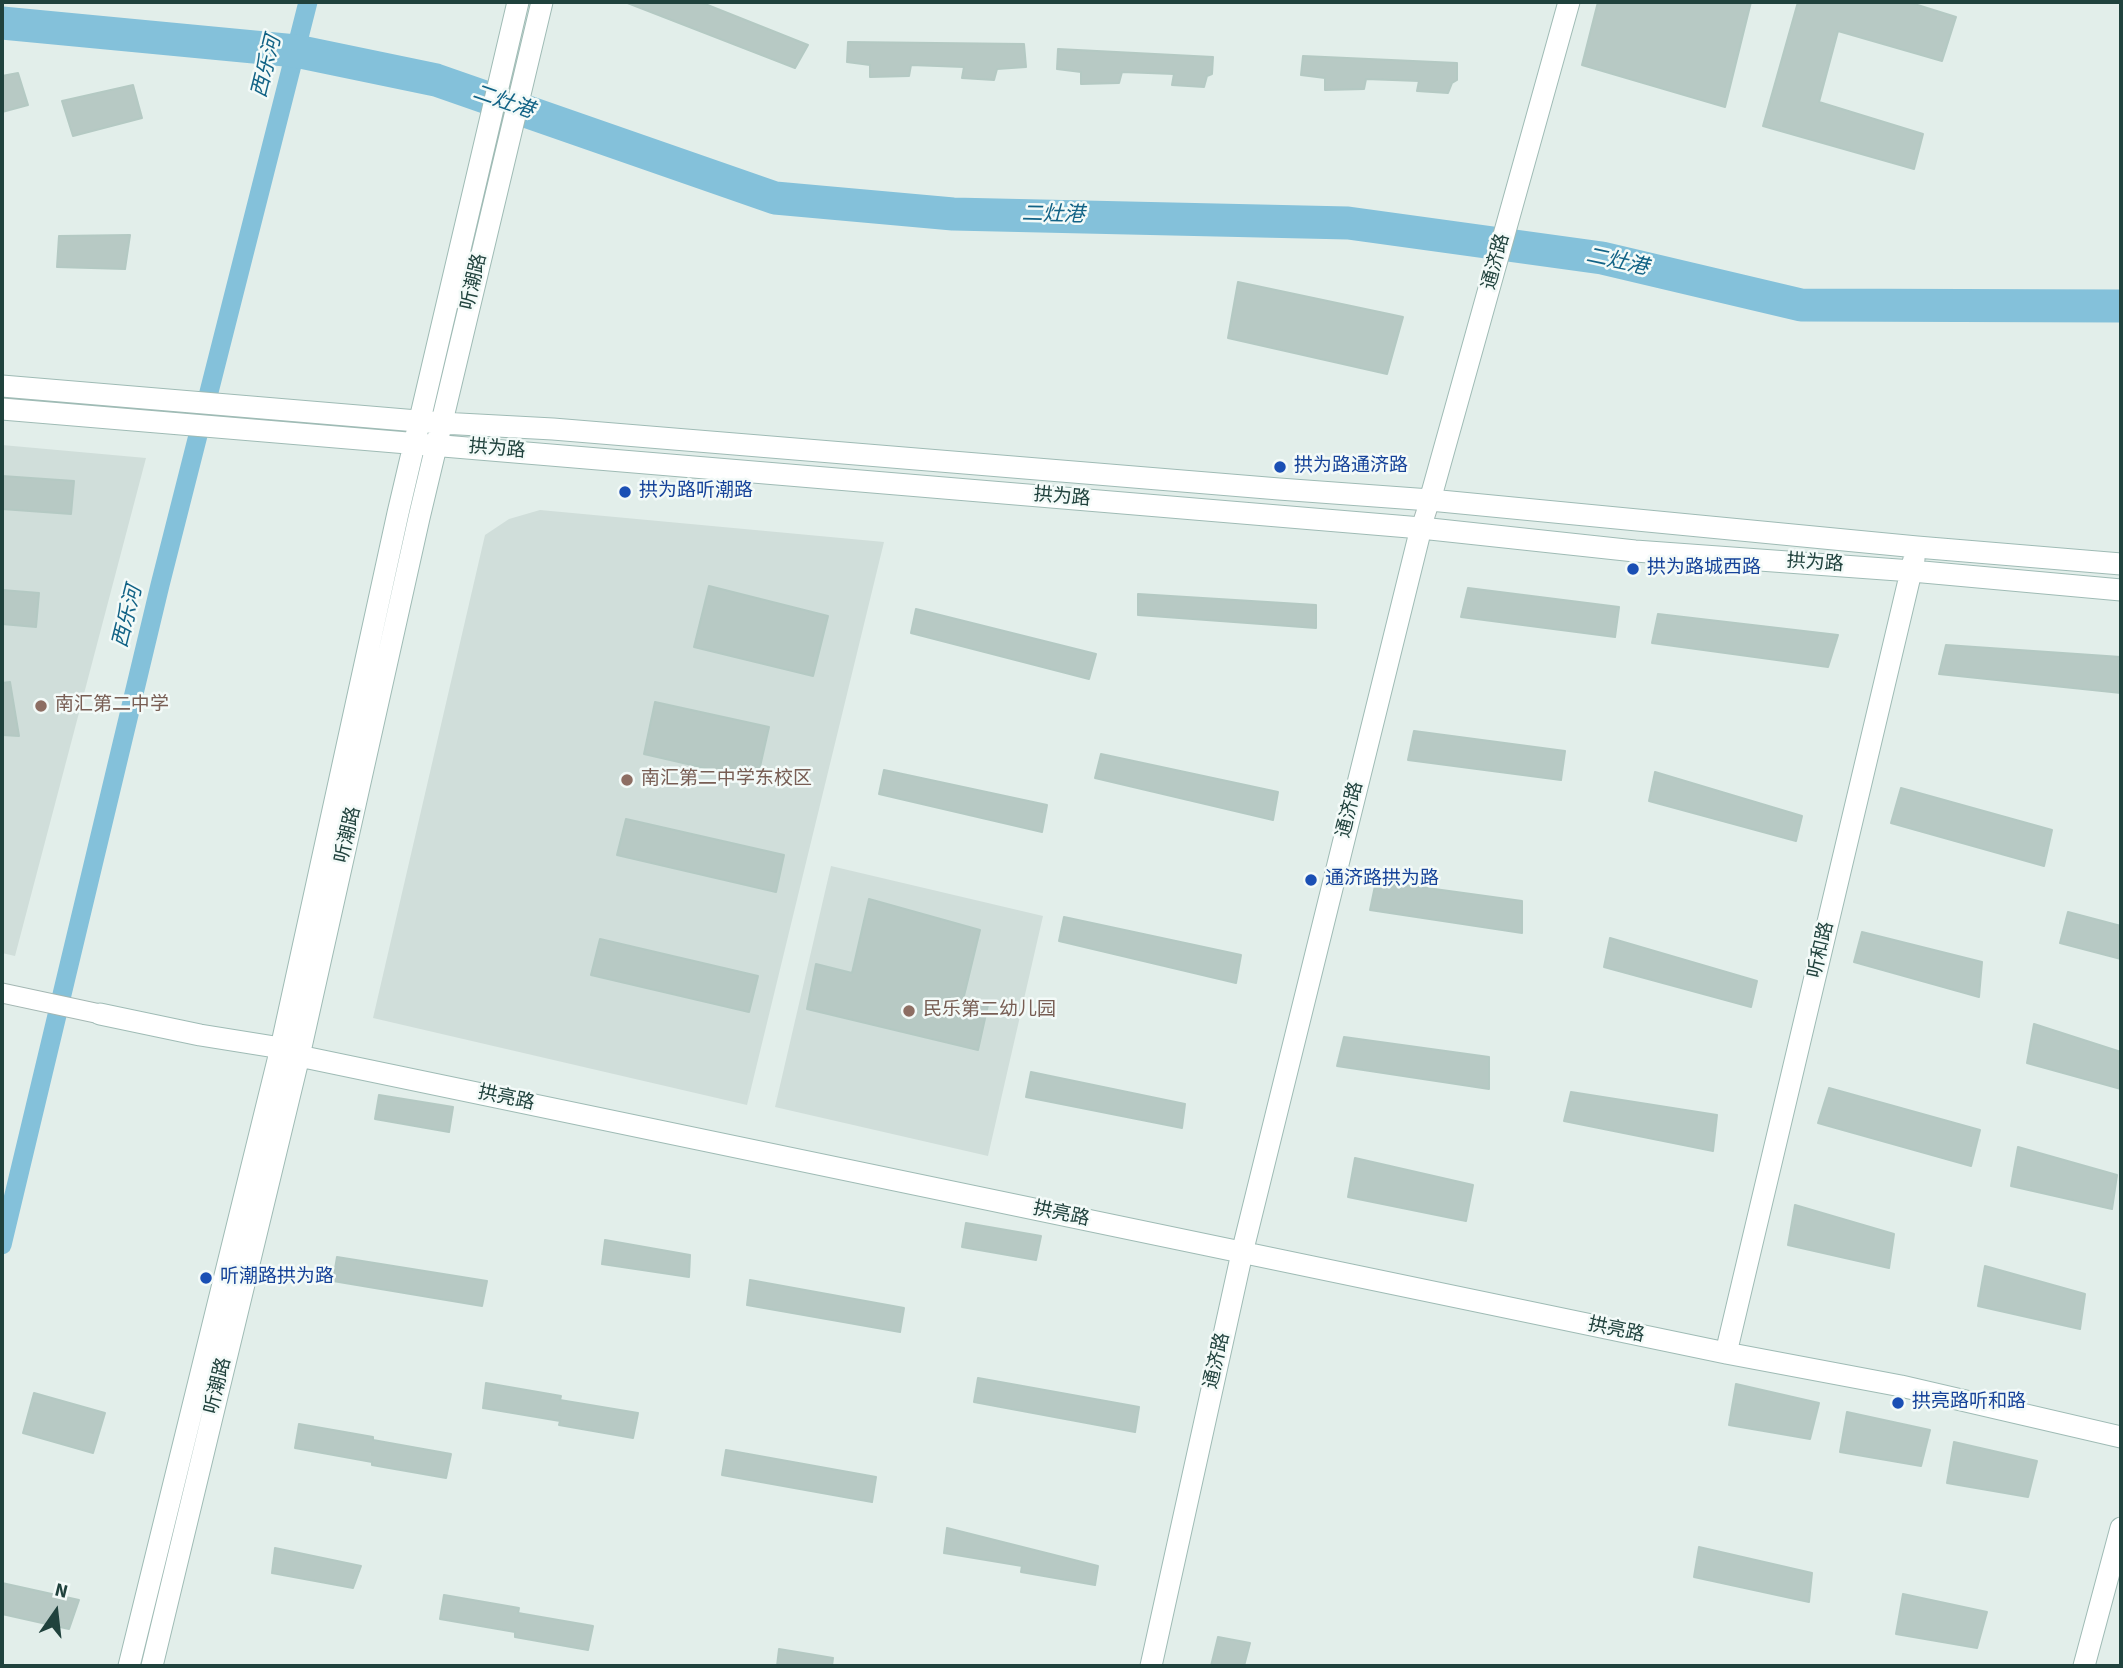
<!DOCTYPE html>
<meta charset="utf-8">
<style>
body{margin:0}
#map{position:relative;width:2123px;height:1668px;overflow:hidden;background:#e2eeea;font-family:"Source Sans 3",sans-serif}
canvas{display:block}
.frame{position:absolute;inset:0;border:4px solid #20423d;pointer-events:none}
.north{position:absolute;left:21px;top:1577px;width:70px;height:70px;-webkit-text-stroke:5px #f3faf8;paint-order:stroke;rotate:14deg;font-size:19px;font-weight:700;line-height:28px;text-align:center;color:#20423d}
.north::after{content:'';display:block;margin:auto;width:24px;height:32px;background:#20423d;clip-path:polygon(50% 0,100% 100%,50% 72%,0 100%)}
</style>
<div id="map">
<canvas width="2123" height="1668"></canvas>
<div class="frame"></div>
<div class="north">N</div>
</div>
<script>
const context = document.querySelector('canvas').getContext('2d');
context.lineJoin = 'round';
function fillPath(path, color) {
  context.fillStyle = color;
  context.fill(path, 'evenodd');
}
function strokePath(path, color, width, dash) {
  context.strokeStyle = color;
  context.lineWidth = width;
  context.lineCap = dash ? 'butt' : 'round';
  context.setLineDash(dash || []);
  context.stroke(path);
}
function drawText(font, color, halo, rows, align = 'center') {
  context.font = font + ' "Source Sans 3","Noto Sans SC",sans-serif';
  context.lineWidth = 5;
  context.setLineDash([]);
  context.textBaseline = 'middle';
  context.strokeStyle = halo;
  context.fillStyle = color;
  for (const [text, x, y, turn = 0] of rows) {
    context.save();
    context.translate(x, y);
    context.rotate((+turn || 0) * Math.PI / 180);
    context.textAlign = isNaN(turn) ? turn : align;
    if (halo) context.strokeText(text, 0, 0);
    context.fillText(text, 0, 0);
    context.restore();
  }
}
fillPath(new Path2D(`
 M2,445L146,458L15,956L2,953Z
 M540,510L884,542L747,1105L373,1018L485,535L509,519Z
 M831,866L1043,916L988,1156L775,1107Z`), '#d0deda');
strokePath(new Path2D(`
 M2,1245L160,585L308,2`), '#84c1da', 19);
strokePath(new Path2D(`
 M2,23L296,51L436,80L775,198L953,214L1348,223L1602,258L1801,305L2121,306`), '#84c1da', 33);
const building = new Path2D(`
 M625,2H700L808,45L795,68Z
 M1598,2H1751L1725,107L1582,65Z
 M1798,2H1908L1956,17L1942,61L1838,31L1819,102L1923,134L1914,169L1763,126Z
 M848,42L1024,44L1026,67L997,69L994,80L962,78L964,67L911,65L909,76L870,77V65L847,62Z
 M1058,49L1213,57L1212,74L1207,76L1204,87L1172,85L1174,74L1122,72L1119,83L1081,84V72L1057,69Z
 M1303,56L1457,63V80L1452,83L1448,93L1417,91L1419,81L1366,79L1364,89L1325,90V78L1301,75Z
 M18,73L28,105L2,112V76Z
 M133,85L142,118L73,136L62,101Z
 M130,235L125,269L57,267L59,236Z
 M1238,282L1403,317L1387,374L1228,338Z
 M2,476L74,481L71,514L2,509Z
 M709,586L828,616L813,676L694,647Z
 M1468,588L1619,607L1615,637L1461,617Z
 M2,590L39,593L36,627L2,624Z
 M1138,594L1316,605V628L1138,615Z
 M916,609L1096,654L1089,679L911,633Z
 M1658,614L1838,635L1828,667L1652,643Z
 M1946,645L2121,657V693L1939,674Z
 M10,682L19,736L2,735V683Z
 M655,702L769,727L757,780L644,754Z
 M1414,731L1565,751L1561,780L1408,760Z
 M1101,754L1278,792L1273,820L1095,778Z
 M884,770L1047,805L1042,832L879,794Z
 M1655,772L1802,816L1796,841L1649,801Z
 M1901,788L2052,830L2044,866L1891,823Z
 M626,819L784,855L776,892L617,855Z
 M1376,881L1522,901V933L1370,910Z
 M869,899L980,930L963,1000L988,1005L978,1050L807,1009L816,964L852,973Z
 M2068,912L2121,926V959L2060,943Z
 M1064,917L1241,955L1236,983L1059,941Z
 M1862,932L1982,962L1979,997L1854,962Z
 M1610,938L1757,981L1751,1007L1604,967Z
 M600,939L758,976L749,1012L591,975Z
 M2034,1024L2121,1052V1089L2027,1063Z
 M1344,1037L1489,1057V1089L1337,1066Z
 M1031,1072L1185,1104L1182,1128L1026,1097Z
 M1829,1088L1980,1130L1971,1166L1818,1123Z
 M1571,1092L1717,1115L1713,1151L1564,1121Z
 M379,1095L453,1107L449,1132L375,1119Z
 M2018,1147L2117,1175L2112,1209L2011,1186Z
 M1355,1158L1473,1185L1466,1221L1348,1197Z
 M1795,1205L1894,1234L1889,1268L1788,1245Z
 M966,1223L1041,1236L1036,1260L962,1247Z
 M605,1240L690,1255L689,1277L602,1264Z
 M337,1257L487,1281L482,1306L333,1281Z
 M1985,1266L2085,1294L2080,1329L1978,1306Z
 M750,1280L904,1308L900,1332L747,1305Z
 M978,1378L1139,1407L1135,1432L974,1402Z
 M486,1383L561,1396L560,1400L638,1413L633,1438L559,1425L560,1421L483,1408Z
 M1736,1384L1819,1403L1810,1439L1729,1425Z
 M34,1393L105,1413L93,1453L23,1433Z
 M1847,1412L1930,1430L1921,1466L1840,1452Z
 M299,1424L373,1437V1440L451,1454L446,1478L372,1465V1462L295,1448Z
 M1954,1442L2037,1461L2028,1497L1947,1483Z
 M726,1450L876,1477L872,1502L722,1475Z
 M947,1528L1098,1566L1095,1585L1021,1572L1022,1566L944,1553Z
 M1699,1547L1812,1573L1809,1602L1694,1577Z
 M275,1548L361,1566L353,1588L272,1573Z
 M2,1583L79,1600L69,1629L2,1614Z
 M1903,1594L1987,1612L1977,1648L1896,1634Z
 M444,1595L519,1608L518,1613L593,1626L588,1650L515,1637V1632L440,1619Z
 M1218,1637L1250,1643L1244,1666H1211Z
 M779,1649L833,1658L832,1666H777Z`);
fillPath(building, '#b7c9c4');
strokePath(building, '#b4c9c3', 2);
const street = new Path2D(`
 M1421,528L1430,500
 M2,993L100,1014`);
const secondary = new Path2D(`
 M2,386L441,423L553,429L1279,489L1430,500L1917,547L2121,564
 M2,409L1421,528L1635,551L1912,571L2121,590
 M1430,500L1569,2
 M100,1014L200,1035L281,1048L299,1056L1726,1353L1901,1386L2121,1437
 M1726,1353L1914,559
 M129,1666L281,1048L398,513L518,2
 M152,1666L299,1056L419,518L542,2
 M1151,1666L1242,1253L1421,528
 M2084,1666L2121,1528`);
strokePath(street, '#a4b7b3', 21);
strokePath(secondary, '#9fbbb5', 23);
strokePath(street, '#fff', 19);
strokePath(secondary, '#fff', 21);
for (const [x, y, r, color] of [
 [1280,467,7,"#1a4fb4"],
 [625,492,7,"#1a4fb4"],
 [1633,569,7,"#1a4fb4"],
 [41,706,7,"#8d6e63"],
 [627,780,7,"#8d6e63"],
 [1311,880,7,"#1a4fb4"],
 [909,1011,7,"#8d6e63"],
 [206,1278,7,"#1a4fb4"],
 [1898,1403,7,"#1a4fb4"]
]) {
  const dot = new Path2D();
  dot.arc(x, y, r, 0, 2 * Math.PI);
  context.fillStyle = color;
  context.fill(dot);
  strokePath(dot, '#f3faf8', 2.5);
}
drawText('19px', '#20423d', '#f3faf8', [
 ["通济路",1497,262,-75],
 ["听潮路",475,282,-77],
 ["拱为路",497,450,5],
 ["拱为路",1062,498,5],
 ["拱为路",1815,564,4],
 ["通济路",1351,810,-76],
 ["听潮路",349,835,-77],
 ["听和路",1822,950,-77],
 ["拱亮路",506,1099,12],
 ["拱亮路",1061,1215,12],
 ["拱亮路",1616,1331,12],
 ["通济路",1218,1361,-77],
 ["听潮路",219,1386,-76]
]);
drawText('19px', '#164399', '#f3faf8', [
 ["拱为路通济路",1294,467],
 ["拱为路听潮路",639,492],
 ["拱为路城西路",1647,569],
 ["通济路拱为路",1325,880],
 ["听潮路拱为路",220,1278],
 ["拱亮路听和路",1912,1403]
], 'left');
drawText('19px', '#785e54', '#f3faf8', [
 ["南汇第二中学",55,706],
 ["南汇第二中学东校区",641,780],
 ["民乐第二幼儿园",923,1011]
], 'left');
drawText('italic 21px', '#126386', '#f3faf8', [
 ["西乐河",268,67,-76],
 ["二灶港",503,103,19],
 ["二灶港",1053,216,1],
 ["二灶港",1617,263,12],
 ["西乐河",129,617,-76]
]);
</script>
